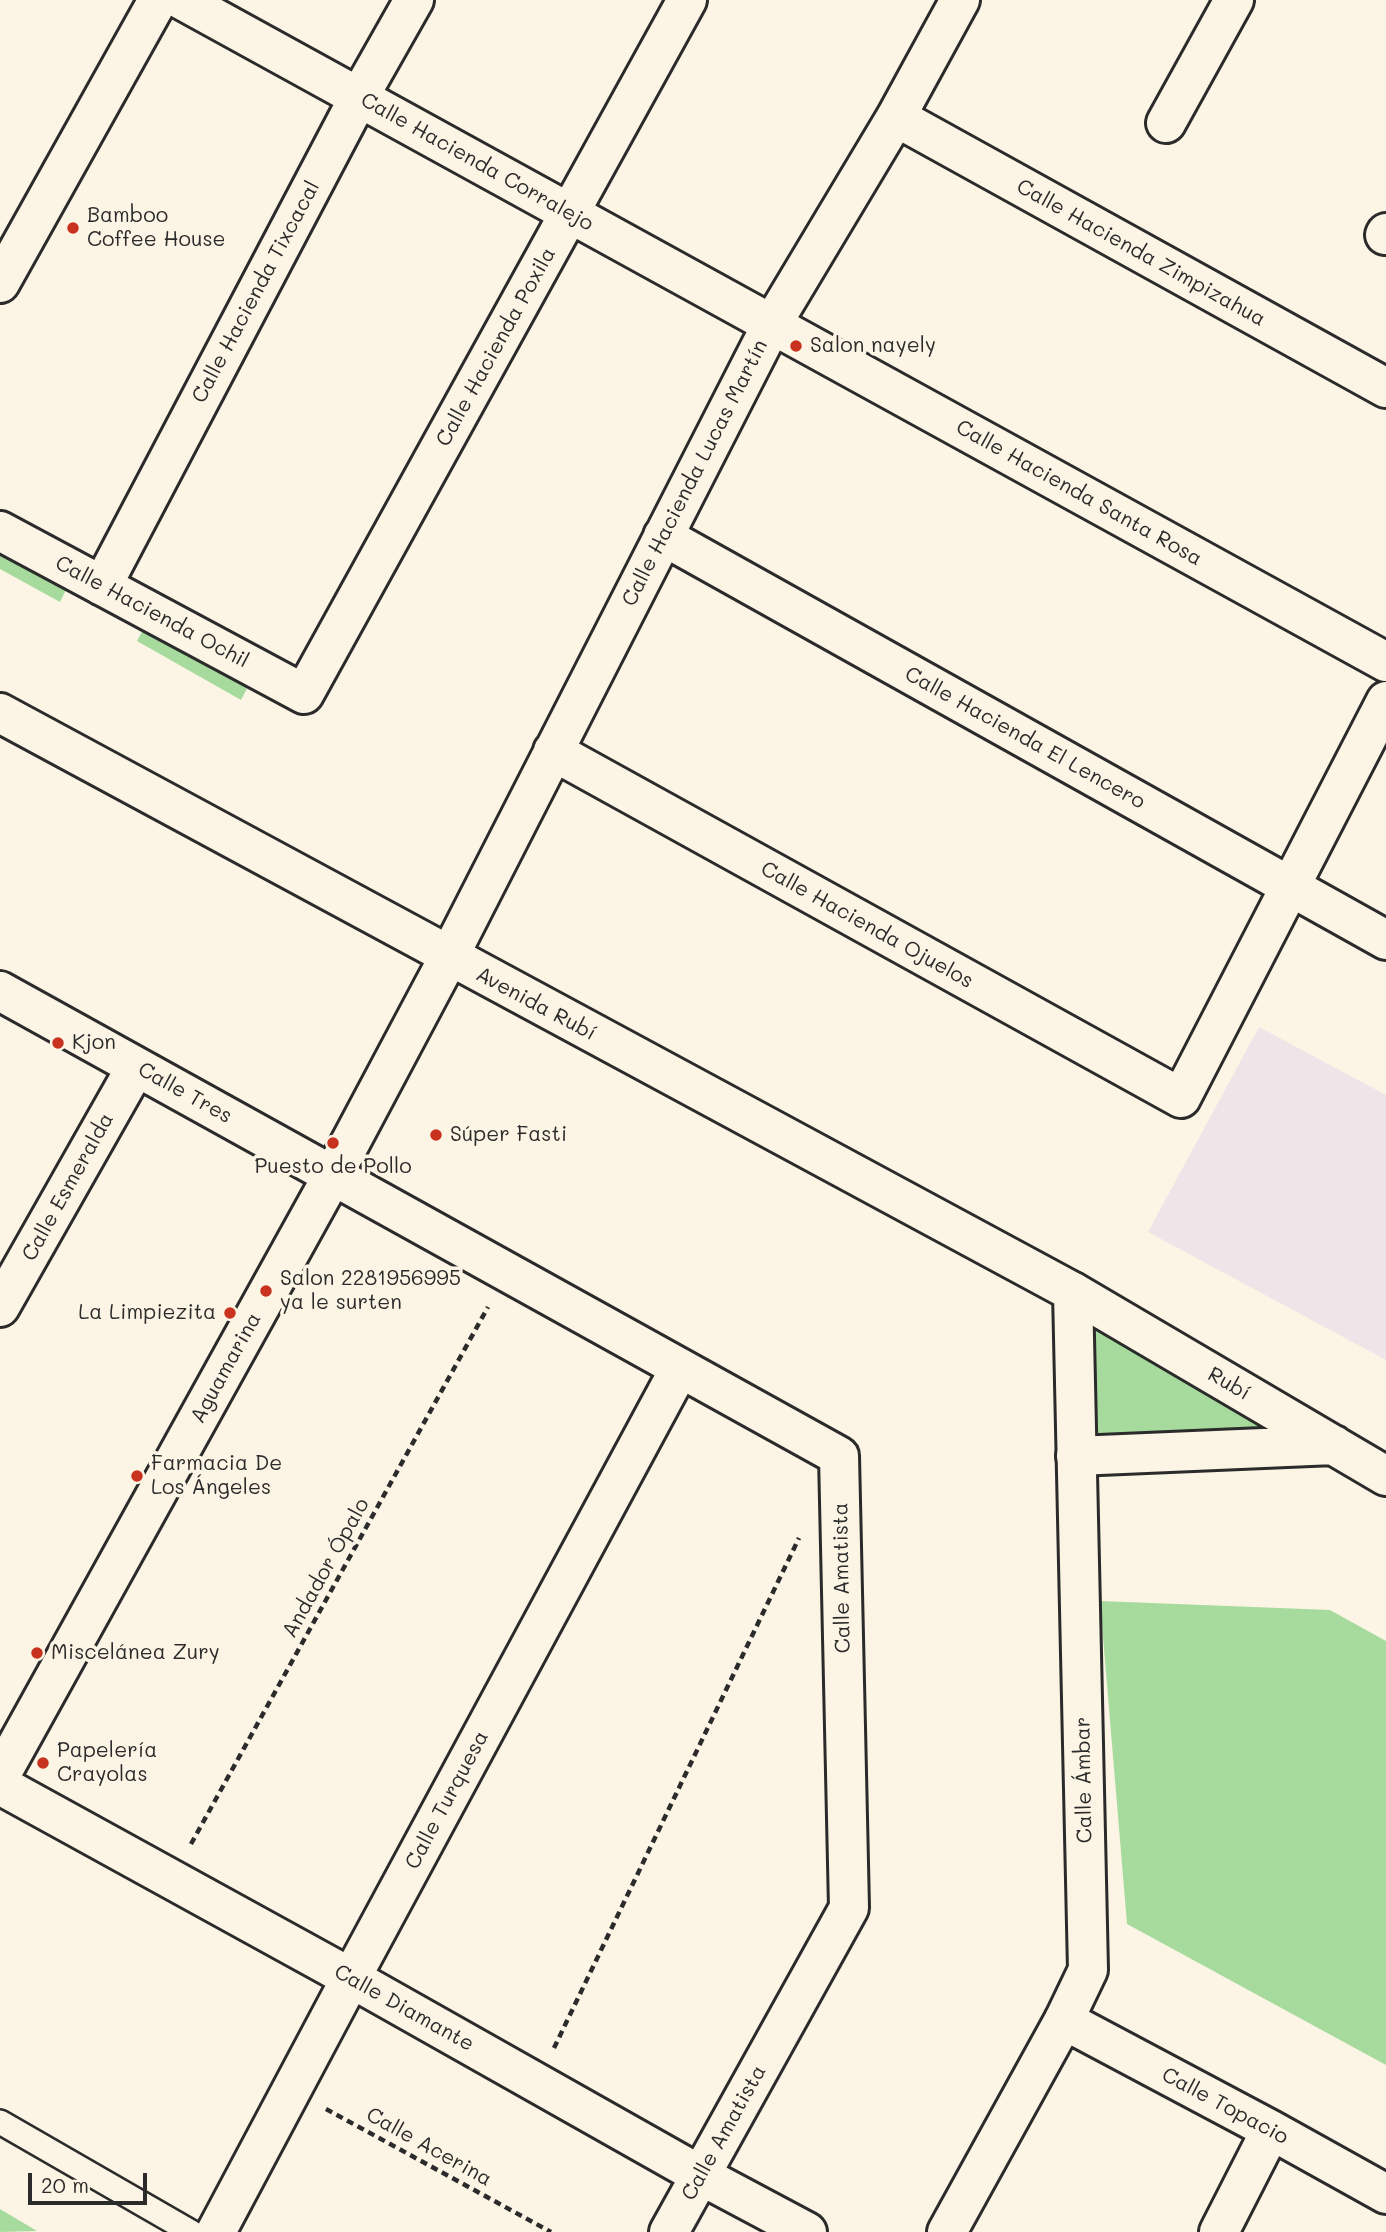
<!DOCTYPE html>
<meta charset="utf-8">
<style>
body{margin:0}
#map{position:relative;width:1386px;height:2232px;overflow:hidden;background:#fcf5e5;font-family:Mali,sans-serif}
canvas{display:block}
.scale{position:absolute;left:28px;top:2173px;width:119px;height:32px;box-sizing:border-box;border:4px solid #2b2b2b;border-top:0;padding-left:9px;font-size:21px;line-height:24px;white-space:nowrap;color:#2b2b2b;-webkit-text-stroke:5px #fcf5e5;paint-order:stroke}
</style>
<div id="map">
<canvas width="1386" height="2232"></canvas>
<div class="scale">20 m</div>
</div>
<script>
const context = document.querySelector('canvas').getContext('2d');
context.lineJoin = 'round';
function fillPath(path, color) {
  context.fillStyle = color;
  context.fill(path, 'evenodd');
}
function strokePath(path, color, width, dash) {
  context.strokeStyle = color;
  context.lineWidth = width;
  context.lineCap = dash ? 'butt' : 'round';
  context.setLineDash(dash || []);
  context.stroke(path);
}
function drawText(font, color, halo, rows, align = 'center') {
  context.font = font + ' Mali,sans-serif';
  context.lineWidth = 7;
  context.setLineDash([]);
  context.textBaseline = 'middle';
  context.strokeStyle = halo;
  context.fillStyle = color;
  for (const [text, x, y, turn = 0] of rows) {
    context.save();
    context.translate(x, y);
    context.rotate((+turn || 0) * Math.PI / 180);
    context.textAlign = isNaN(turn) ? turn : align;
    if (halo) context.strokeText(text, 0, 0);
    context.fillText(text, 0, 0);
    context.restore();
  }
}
fillPath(new Path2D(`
 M1259,1027L1386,1095V1360L1148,1232Z`), '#eee5e8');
fillPath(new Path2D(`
 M0,519L81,560L60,602L0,569Z
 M158,602L257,669L241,700L137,641Z
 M1093,1318L1280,1432L1097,1440Z
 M1100,1601L1330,1610L1386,1641V2065L1127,1924Z
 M0,2209L37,2231L0,2232Z`), '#a7db9d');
const lane = new Path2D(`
 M0,2122L191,2232`);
const street = new Path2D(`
 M182,0L1386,662
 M896,117L1386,388
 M1166,123L1234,0
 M1385,235L1386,233
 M0,283L158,0
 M0,531L304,694L687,0
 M663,536L1386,940
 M102,586L359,97L414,0
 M553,751L1181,1098L1386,701
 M0,991L839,1456L849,1908L669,2232
 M1073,1292L1386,1476
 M0,1307L136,1067
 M1076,1456L1334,1445
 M0,1776L333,1175L442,970L772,324L896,117L960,0
 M0,1785L351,1978L700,2175L807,2232
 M1064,2020L1271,2130L1386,2194
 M216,2232L351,1978L680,1368
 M1219,2232L1271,2130`);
const secondary = new Path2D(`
 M0,713L1073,1292L1088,1970L1064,2020L947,2232`);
strokePath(lane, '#2b2b2b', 28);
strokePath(street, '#2b2b2b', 44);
strokePath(secondary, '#2b2b2b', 44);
strokePath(new Path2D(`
 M191,1844L488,1307
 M554,2048L799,1538
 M326,2109L551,2232`), '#2b2b2b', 4.5, [7, 5]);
strokePath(lane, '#fcf5e5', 23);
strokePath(street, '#fcf5e5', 38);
strokePath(secondary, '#fcf5e5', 38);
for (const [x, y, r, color] of [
 [73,228,7,"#c8321e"],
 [796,346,7,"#c8321e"],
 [58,1043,7,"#c8321e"],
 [436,1135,7,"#c8321e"],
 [333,1143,7,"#c8321e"],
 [266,1291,7,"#c8321e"],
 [230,1313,7,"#c8321e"],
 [137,1476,7,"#c8321e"],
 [37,1653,7,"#c8321e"],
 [43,1763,7,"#c8321e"]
]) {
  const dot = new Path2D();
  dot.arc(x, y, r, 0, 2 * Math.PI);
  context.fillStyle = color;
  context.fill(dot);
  strokePath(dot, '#fcf5e5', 2.5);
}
drawText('21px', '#2b2b2b', '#fcf5e5', [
 ["Calle Hacienda Corralejo",477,162,29],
 ["Calle Hacienda Zimpizahua",1141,253,29],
 ["Calle Hacienda Tixcacal",256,292,-62],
 ["Calle Hacienda Poxila",496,347,-61],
 ["Calle Hacienda Lucas Martín",695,473,-63],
 ["Calle Hacienda Santa Rosa",1079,493,29],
 ["Calle Hacienda Ochil",152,612,28],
 ["Calle Hacienda El Lencero",1025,738,29],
 ["Calle Hacienda Ojuelos",867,925,29],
 ["Avenida Rubí",536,1004,28],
 ["Calle Tres",185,1093,29],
 ["Calle Esmeralda",68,1187,-61],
 ["Aguamarina",226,1368,-61],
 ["Rubí",1229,1384,30],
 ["Andador Ópalo",326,1568,-61],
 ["Calle Amatista",842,1578,-91],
 ["Calle Ámbar",1084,1780,-91],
 ["Calle Turquesa",447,1800,-62],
 ["Calle Diamante",404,2008,29],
 ["Calle Topacio",1225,2106,28],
 ["Calle Amatista",724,2133,-61],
 ["Calle Acerina",429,2147,29]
]);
drawText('21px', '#2b2b2b', '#fcf5e5', [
 ["Bamboo",87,216],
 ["Coffee House",87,240],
 ["Salon nayely",810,346],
 ["Kjon",72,1043],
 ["Súper Fasti",450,1135],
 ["Puesto de Pollo",333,1167,"center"],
 ["Salon 2281956995",280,1279],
 ["ya le surten",280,1303],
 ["La Limpiezita",216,1313,"right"],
 ["Farmacia De",151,1464],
 ["Los Ángeles",151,1488],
 ["Miscelánea Zury",51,1653],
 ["Papelería",57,1751],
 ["Crayolas",57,1775]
], 'left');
</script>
